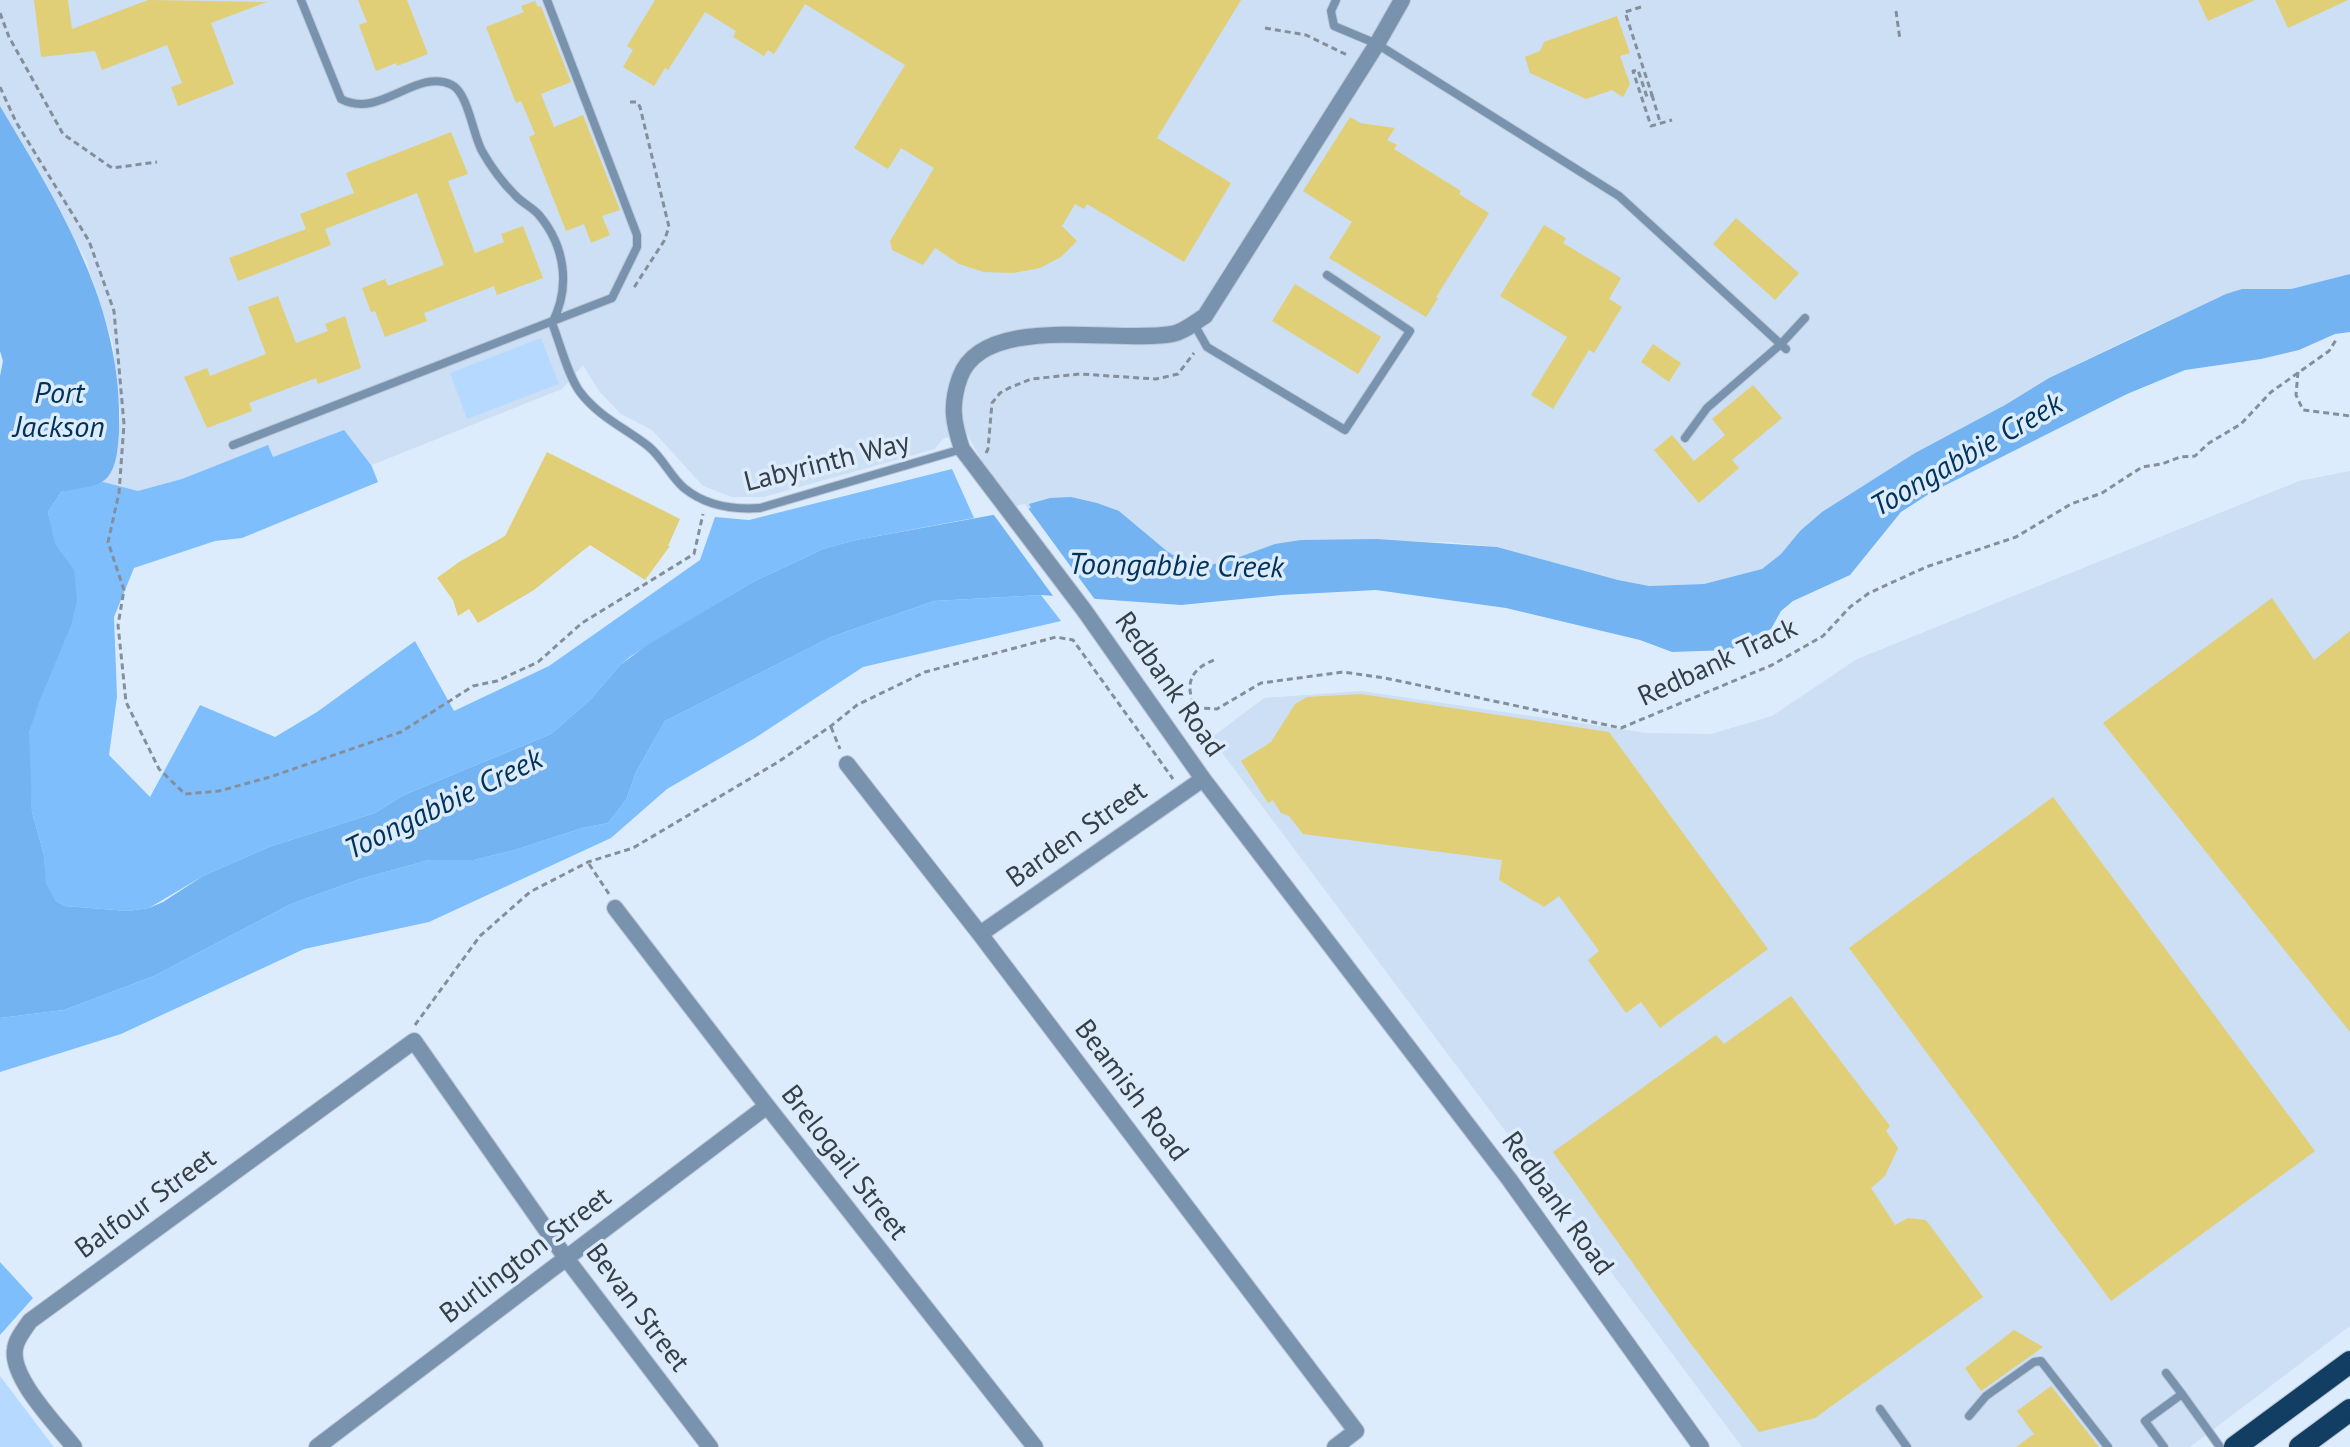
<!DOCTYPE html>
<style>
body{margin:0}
canvas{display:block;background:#ddecfc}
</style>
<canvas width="2350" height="1447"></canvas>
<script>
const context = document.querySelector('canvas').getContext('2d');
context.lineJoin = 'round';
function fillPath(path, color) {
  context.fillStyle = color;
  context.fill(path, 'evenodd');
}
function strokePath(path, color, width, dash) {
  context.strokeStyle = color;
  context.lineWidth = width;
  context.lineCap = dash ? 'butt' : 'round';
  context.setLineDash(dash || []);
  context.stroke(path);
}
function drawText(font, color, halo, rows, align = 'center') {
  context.font = font + ' "PT Sans",sans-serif';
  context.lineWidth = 7;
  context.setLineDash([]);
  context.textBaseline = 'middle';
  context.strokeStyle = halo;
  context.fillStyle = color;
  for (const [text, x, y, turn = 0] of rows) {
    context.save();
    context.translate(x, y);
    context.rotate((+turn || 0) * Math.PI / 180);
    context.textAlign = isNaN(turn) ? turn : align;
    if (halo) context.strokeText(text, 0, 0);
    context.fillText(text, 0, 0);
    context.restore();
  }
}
fillPath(new Path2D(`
 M0,0H2350V274L2291,289H2242L2139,334L2049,378L2005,405L1915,453L1800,531L1781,554L1762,569L1704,584L1649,586L1618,580L1497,547L1447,542L1301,540L1223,563L1202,565L1186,562L1168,552L1119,511L1032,508L1018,511L983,463L966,432L943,439L935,449L764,497H732L703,486L652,430L621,414L599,391L583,365L562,389L372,465L378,482L158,535L103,482L112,470L118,448L120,412L113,344L86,260L0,106Z
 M2350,471V1326L2190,1447H1742L1211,738L1264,698L1361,691L1647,733L1711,734L1772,716L1857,659L2299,481Z`), '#ccdff4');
fillPath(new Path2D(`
 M541,338L559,384L467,419L450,373Z
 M0,1376L54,1447H0Z`), '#b6daff');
fillPath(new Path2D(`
 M344,430L371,465L378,482L242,538L215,541L134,568L114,617L117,696L109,755L150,797L200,705L275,737L317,712L415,641L454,711L549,666L700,560L715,517L749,520L952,469L974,518L856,540L823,549L753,582L631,656L620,665L591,699L551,734L404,795L375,813L269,847L203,876L149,908L128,911L65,906L56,901L45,884L44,855L32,812L28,750L29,733L74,571L54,544L48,512L61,492L80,486L103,482L138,491L182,479L268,445L273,457Z
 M1041,595L1061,621L863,667L755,738L667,789L611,838L429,922L304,949L121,1034L0,1072V1018L64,1010L154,976L291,904L360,879L429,860H474L515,850L582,828L608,823L626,800L636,772L665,721L831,637L934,601Z
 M0,1262L33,1298L0,1335Z`), '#7ebefd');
fillPath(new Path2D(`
 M0,106C61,209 124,308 119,432C118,447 117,473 102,482C94,487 72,489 61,492L48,512L55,544L74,570L77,601L71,625L39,702L29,733L32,812L44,855L46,884L56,901L65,906L128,911L149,908L163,902L203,876L269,847L375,813L404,795L551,734L591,699L620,665L646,646L753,582L823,549L856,540L1031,508L1029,504L1050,498L1071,497L1097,503L1119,511L1168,552L1186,562L1202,565L1223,563L1275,544L1301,540L1376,539L1497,547L1618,580L1649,586L1704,584L1762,569L1781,554L1800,531L1822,512L1915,453L2005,405L2049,378L2226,294L2242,289H2291L2350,274V332L2335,334L2299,350L2261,359L2185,370L2127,394L1932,492L1901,512L1850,575L1793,601L1781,611L1771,629L1730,650L1672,652L1640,640L1506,608L1376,590L1282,595L1181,605L1041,595L934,601L831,637L665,721L636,772L626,800L608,823L582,828L515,850L474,860H429L360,879L291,904L154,976L64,1010L0,1018V376L3,361L0,351Z`), '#73b3f1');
fillPath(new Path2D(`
 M1025,504L1096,601L1094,602L1056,600L991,511Z`), '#ddecfc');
fillPath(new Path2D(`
 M34,0H68L72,29L148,0L267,2L211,23L234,84L178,106L171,87L182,83L167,45L102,70L95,51L41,57Z
 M358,0H407L428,54L397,66L396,63L376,71L359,25L367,22Z
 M655,0H1241L1157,138L1231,183L1184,262L1087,204L1084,209L1075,204L1062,226L1077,241L1061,257L1040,268L1013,273L984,272L959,264L935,248L923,265L892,250L890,241L934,168L901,148L888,169L854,148L905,65L805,4L774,54L768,50L764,56L733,37L736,31L705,12L668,70L665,68L654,86L623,67L633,50L627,46Z
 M2198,0H2255L2208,21Z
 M2275,0H2348L2288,28Z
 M535,1L538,7L541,6L571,82L541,94L554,127L583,115L620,210L602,216L610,235L591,243L584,224L566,231L529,137L535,134L521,101L516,103L486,27L524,12L521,6Z
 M1617,16L1630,53L1620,56L1630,84L1623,97L1612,90L1586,99L1530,73L1525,57L1540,51L1544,42Z
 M1350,117L1360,123L1395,128L1387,140L1397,145L1394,149L1461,191L1459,194L1489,213L1436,297L1438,298L1426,317L1329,258L1352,222L1303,191Z
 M451,132L468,174L448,181L475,253L504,242L501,234L523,226L543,278L497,295L494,286L424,313L427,321L385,337L375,311L371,312L362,288L385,279L388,286L444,265L417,193L325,229L331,245L238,281L229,258L306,229L300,214L354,193L346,173Z
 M1736,218L1799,273L1775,300L1713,244Z
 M1544,225L1566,238L1563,243L1621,278L1609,299L1622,307L1594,353L1589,350L1553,409L1531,395L1567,337L1500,296Z
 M1295,284L1381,337L1358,374L1272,321Z
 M278,296L296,343L328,331L325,324L345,316L361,368L318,384L316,378L249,403L252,411L207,428L184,377L207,368L210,376L266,354L248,307Z
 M1653,344L1681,363L1669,382L1641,362Z
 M1753,385L1782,418L1732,460L1739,468L1699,503L1654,450L1672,435L1694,461L1725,435L1712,419Z
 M547,452L680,519L668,546H670L645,580L590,545L534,590L478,623L469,609L458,616L453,600L437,578L459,562L505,536Z
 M2272,598L2314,660L2350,631V1032L2103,723Z
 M1361,694L1609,732L1768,949L1660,1028L1641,1002L1626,1013L1588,960L1599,951L1559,896L1544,907L1499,880L1502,860L1303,834L1289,816L1281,813L1273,800L1268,803L1241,761L1271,742L1295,704L1307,697Z
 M2053,797L2315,1151L2111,1301L1849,948Z
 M1791,996L1890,1126L1886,1131L1898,1148L1885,1176L1871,1188L1895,1225L1908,1218L1926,1220L1983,1297L1815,1418L1759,1432L1688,1340L1553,1152L1716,1035L1724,1044Z
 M2014,1330L2043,1347L1981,1391L1965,1368Z
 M2051,1386L2099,1447H2016L2034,1434L2017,1411Z`), '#e0cf76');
const service = new Path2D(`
 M301,0L341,99C380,120 416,67 452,85C468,93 473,135 482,151C491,167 502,182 515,195C522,203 532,207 539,215C565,246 571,287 552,323C560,343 568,376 580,392C599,417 625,428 648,446C663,458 670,476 684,488C706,506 733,510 760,508L962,449
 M1336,0L1331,11L1334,26L1377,44L1619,196L1786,349
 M1194,324L1207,347L1345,430L1410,331L1327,275
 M1685,438L1707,408L1781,344L1805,318
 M233,445L612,298L637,247V235L547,0
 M2182,1394L2220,1447
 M1880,1409L1907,1447
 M1969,1416L1986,1396L2034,1362L2041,1361L2108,1447
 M2164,1447L2145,1421L2182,1394L2166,1373`);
const minor = new Path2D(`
 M1402,0L1377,44L1205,316C1195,322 1184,332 1172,334C1117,344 984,312 960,377C950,405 953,422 962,449L1084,610L1203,779L1509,1179L1701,1447
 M847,764L980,934L1356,1431L1335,1447
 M615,908L767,1106L1035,1447
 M980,934L1203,779
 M74,1447C57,1425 10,1378 15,1349C16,1339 24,1330 30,1321L414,1041L566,1258L710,1447
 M317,1447L767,1106`);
const trunk = new Path2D(`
 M2235,1447L2350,1362
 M2300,1447L2350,1410`);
strokePath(service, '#bcc9d8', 10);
strokePath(minor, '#bcc9d8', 18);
strokePath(trunk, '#bcc9d8', 24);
strokePath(new Path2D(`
 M1641,7L1625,12L1652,95L1647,97L1638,70L1633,71L1651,126L1672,120
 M1896,11L1900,40
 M0,13L9,37L63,134L112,168L157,162
 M1265,28L1306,35L1347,55
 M0,87L16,122L89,241L114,311L124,424L119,493L108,542L124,590L118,625L126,702L159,769L185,794L219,791L270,777L401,732L473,686L497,681L538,662L582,623L694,554L703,514
 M1652,95L1660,122
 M630,102H637L640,107L669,227L664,241L633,289
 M2298,372L2296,395L2303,410L2350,416
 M986,453L988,449L992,403L1000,393L1009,388L1031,379L1080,374L1156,379L1178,374L1194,353
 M1194,704C1184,682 1193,668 1214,660
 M1187,709L1194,704L1200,708L1217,709L1261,683L1343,672L1385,678L1621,728L1772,665L1823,636L1850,607L1869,593L1926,567L2016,537L2071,504L2102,493L2142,467L2162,464L2180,457L2195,456L2209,443L2241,424L2271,392L2329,351L2336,340
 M831,727L840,749
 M589,864L609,894
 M415,1025L480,936L530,892L588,862L633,848L778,762L831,726L857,705L925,672L1056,637L1073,640L1173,779`), '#848f9b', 3, [6, 4]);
strokePath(service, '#7993ae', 8);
strokePath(minor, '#7993ae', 16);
strokePath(trunk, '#123e64', 22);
drawText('28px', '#363e46', '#ddecfc', [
 ["Labyrinth Way",827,463,-14],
 ["Redbank Track",1718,663,-25],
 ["Redbank Road",1169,685,55],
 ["Barden Street",1077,835,-35],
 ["Beamish Road",1131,1091,53],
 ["Brelogail Street",844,1163,52],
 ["Balfour Street",146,1204,-36],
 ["Redbank Road",1557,1204,54],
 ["Burlington Street",526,1256,-37],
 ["Bevan Street",637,1308,53]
]);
drawText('italic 30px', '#01335a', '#ddecfc', [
 ["Port",59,394],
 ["Jackson",59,428],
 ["Toongabbie Creek",1967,456,-30],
 ["Toongabbie Creek",1176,567,1],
 ["Toongabbie Creek",444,805,-26]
]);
</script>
